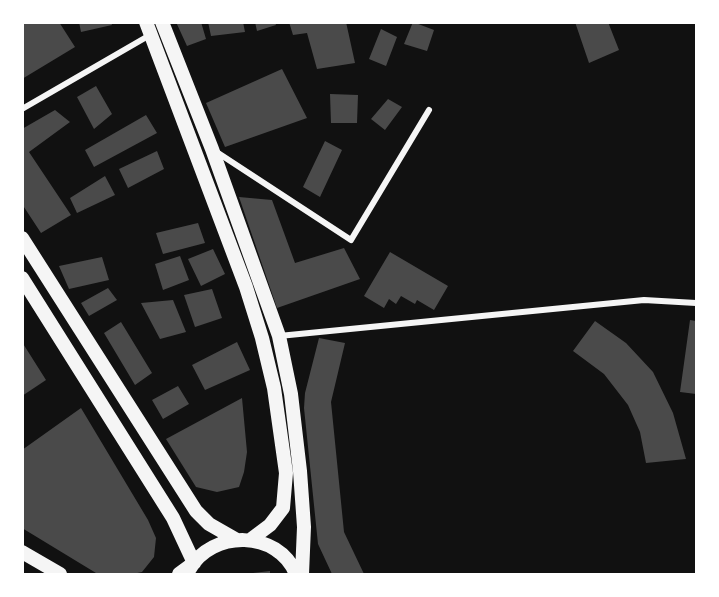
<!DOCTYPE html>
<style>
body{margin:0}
#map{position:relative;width:719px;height:597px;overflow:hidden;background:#111;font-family:"DejaVu Sans",sans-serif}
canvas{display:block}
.frame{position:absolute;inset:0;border:24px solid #fff;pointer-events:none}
</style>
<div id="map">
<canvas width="719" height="597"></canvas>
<div class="frame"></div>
</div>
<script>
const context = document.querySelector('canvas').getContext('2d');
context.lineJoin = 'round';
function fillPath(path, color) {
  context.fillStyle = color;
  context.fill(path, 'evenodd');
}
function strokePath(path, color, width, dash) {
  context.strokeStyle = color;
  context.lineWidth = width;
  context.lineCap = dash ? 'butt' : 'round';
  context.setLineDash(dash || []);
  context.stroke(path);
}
fillPath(new Path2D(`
 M22,22H59L75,47L22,79Z
 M79,22H111L112,25L81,32Z
 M176,22H201L206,39L187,46Z
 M208,22H243L245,32L211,36Z
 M255,22H275L276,25L257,31Z
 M289,22H346L355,63L317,69L307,33L293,35Z
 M413,22L434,30L427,51L404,44Z
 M575,22H608L619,50L589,63Z
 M381,29L397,37L386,66L369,59Z
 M282,69L307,118L225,147L206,103Z
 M96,86L112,114L94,129L77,97Z
 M330,94L358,95L357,123H331Z
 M388,99L402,107L385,130L371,119Z
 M55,110L70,122L29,152L71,215L41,233L22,204V129Z
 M146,115L157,133L94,167L85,150Z
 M325,141L342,150L320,197L303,187Z
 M157,151L164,169L128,188L119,169Z
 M105,176L115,195L77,213L70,198Z
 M239,197L272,200L295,263L344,248L360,279L277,308Z
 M198,223L205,243L163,254L156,233Z
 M213,249L225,274L201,286L188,259Z
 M390,252L448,286L434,310L417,300L415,304L401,296L396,304L389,299L384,308L364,296Z
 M180,256L189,280L163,290L155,264Z
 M102,257L109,280L69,289L59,266Z
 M108,288L117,300L89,316L81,303Z
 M212,289L222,318L195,327L184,295Z
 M173,300L186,332L160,339L141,303Z
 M690,320L696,321V394L680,392Z
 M595,321L626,343L653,372L673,413L686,459L646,463L640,432L628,405L604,374L573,351Z
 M121,322L152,373L135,385L104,333Z
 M319,338L345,343L331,402L344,532L364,574H332L318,544L304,408L305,393Z
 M22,342L46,380L22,396Z
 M237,342L250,370L205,390L192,365Z
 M178,386L189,404L163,419L152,400Z
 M242,398L247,452L244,472L239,487L217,492L196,487L166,439Z
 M81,408L148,520L156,538L154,557L142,572L133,574L96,573L22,528V450Z
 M270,571V574H253V573Z`), '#4a4a4a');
strokePath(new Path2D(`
 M22,109L150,35
 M215,151L351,240L429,110
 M279,336L644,300L696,303`), '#f5f5f5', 6);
strokePath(new Path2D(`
 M146,22L246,287L262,338L274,388L286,473L283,508L270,525L250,540
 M162,22L212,149L279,336L291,394L300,471L304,527L302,574
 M22,238L196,511L209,524L237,540
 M22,278L173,518L194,563L179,574
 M22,552L60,574
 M189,570C212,529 278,530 296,574`), '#f5f5f5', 14);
</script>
